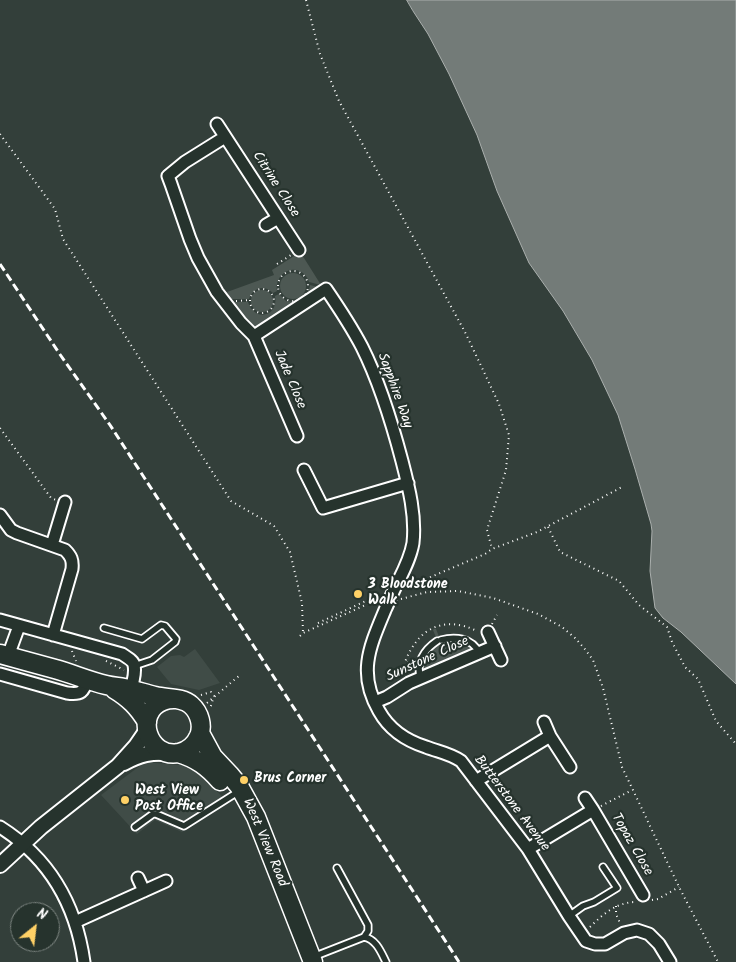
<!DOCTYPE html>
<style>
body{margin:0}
#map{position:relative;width:736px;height:962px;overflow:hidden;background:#333f3a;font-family:Kalam,sans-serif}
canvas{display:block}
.north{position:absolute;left:10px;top:902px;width:50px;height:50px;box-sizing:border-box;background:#26332d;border:1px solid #7d8581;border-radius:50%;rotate:29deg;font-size:14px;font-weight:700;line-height:20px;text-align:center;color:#fff}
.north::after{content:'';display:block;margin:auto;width:18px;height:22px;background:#ffd166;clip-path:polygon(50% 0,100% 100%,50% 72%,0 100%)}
</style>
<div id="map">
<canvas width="736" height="962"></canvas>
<div class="north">N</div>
</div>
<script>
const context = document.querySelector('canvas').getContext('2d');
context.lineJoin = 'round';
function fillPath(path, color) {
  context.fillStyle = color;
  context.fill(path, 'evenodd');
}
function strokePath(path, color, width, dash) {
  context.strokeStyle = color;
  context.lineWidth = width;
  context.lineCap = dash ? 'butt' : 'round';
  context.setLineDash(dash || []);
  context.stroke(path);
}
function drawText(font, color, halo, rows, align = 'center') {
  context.font = font + ' Kalam,sans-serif';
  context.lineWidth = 4.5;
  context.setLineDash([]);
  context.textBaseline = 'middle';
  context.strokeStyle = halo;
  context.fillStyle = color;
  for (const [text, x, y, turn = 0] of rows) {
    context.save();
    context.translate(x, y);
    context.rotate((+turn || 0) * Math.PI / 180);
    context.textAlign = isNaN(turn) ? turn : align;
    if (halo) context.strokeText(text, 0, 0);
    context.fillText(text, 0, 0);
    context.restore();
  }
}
fillPath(new Path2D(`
 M195,649L220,683L199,690L171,684L157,667L171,656L180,655L184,657Z
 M145,762L191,766L228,802L182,832L155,820L137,834L101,795Z`), '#404c47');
fillPath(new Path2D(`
 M299,253L304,258L321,285L309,282C302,261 274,269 277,291L273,293C264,284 253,288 249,299H231L227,292L274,275L272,270Z
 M280 286a13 13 0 1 1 26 0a13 13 0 1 1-26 0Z
 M310,285L322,288L257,331L249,325L231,302H248C254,322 279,317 275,296L279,294L286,301L297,302C305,297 309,294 310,285Z
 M251 301a11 11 0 1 1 22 0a11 11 0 1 1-22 0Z
 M434,629H436L442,644C453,641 463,642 472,649L423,671C424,658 430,652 439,645L433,630Z`), '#4d5853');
const water = new Path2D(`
 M407,0H736V684L681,632L663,618L655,608L650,571L652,531L651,524L635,469L618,415L592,360L563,311L529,263L497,191L477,135L449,74L428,34L413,11Z`);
fillPath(water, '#737b78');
strokePath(water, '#abb0ae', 1);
const service = new Path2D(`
 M104,628L142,639L161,625L165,626L176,639L175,642L152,660L134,666
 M441,640C455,636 473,638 479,653
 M421,679C415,663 424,650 437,641
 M135,827L153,814H156L184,826L233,795
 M337,868L368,925V931L364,937
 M569,916L583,906L594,902L617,888L603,867
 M313,957L364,937C376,939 381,952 386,962`);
const minor = new Path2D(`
 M217,124L299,250
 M225,137L185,162L168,176L171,184L190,239L198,258L217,292L241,323L254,336L297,436
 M266,225L278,218
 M254,336L326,289C339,308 351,326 362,347C380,383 392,423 402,461C409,488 416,516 413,543C410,561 400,577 393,592C390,598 388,604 385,610C370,646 357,673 379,711C389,729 407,741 426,747C439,752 449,753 461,761L528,849L569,916L586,941L595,944H605L624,933L637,930L649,934L659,944L670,962
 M304,470L323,508L408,483
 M0,515L11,530L17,533L65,550C71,556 73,560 72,569L53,635
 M52,545L65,502
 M0,620L122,654C126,657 133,660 134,665C136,674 132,686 129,694
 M488,632L501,660
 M8,656L19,626
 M0,674L67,693C82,695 83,692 88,679
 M375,702L387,697L409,683L495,646
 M544,722L550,736
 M476,781L550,736L570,767
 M585,798L593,810
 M0,827C49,858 76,905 84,962
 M528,849L593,810L643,895
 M138,878L144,891
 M75,922L166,881`);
const tertiary = new Path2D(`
 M124,763C140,754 151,752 168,753
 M0,865L41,827L118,766L136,746L147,730`);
const primary = new Path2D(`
 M0,654C18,659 37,664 55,669C73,674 89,681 106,685C114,687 122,687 129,689C138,691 146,694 155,696C167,699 182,697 191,705C200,713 203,726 199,736C195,745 188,751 179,753C148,759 133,713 163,701C167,699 171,699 174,699
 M114,689C129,698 138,707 147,722
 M200,733L213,757L230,775L239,786L256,817L313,962
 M178,753C196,758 208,767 220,781`);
strokePath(service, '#fff', 9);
strokePath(minor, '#fff', 15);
strokePath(tertiary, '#fff', 18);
strokePath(primary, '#fff', 21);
strokePath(new Path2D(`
 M306,0L320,54L339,101L466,334L499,404L509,435L506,470L487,530L492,549
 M0,134L55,209L63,239L231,501L274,526L290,552L302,603L303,633
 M277,264L291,255
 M278 286a15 15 0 1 1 30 0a15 15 0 1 1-30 0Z
 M250 301a12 12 0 1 1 24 0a12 12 0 1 1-24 0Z
 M236,301L250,300
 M0,428L51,498L56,500
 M548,527L560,552L619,581L639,605L667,627L672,642L685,667L698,679L716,721L736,744
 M407,587L485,554L492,549L537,532L622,487
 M401,599L427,592L458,591L493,598L538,614L562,627L575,638L584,648L593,660L603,688L622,767L679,887L718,962
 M318,623L381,594
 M492,624L497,615
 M300,636L303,633L379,599
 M72,651L76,661
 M106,661L124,670
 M413,664L405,662C418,628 444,615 477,631
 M201,695L211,692L214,696L210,709
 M207,703L240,675
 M601,806L632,790
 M652,900L658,899L679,887
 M616,906V914L620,923
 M590,927C603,914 616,903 634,902`), '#fff', 2, [1, 4]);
strokePath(service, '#26332d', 5.5);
strokePath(minor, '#26332d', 11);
strokePath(tertiary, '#26332d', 14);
strokePath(primary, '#26332d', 18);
strokePath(new Path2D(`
 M0,264L59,353L110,425L459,962`), '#fff', 3, [8, 4]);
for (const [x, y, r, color] of [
 [358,594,5,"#ffd166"],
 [244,780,5,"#ffd166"],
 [125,800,5,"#ffd166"]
]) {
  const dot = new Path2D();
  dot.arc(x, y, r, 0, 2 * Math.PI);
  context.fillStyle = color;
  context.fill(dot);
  strokePath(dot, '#26332d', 2);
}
drawText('14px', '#fff', '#26332d', [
 ["Citrine Close",275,185,57],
 ["Jade Close",289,380,67],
 ["Sapphire Way",394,391,70],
 ["Sunstone Close",428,660,-25],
 ["Butterstone Avenue",511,804,53],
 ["West View Road",264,843,67],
 ["Topaz Close",631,845,60]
]);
drawText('bold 14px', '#fff', '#26332d', [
 ["3 Bloodstone",368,586],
 ["Walk",368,602],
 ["Brus Corner",254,780],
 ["West View",135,792],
 ["Post Office",135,808]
], 'left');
</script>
